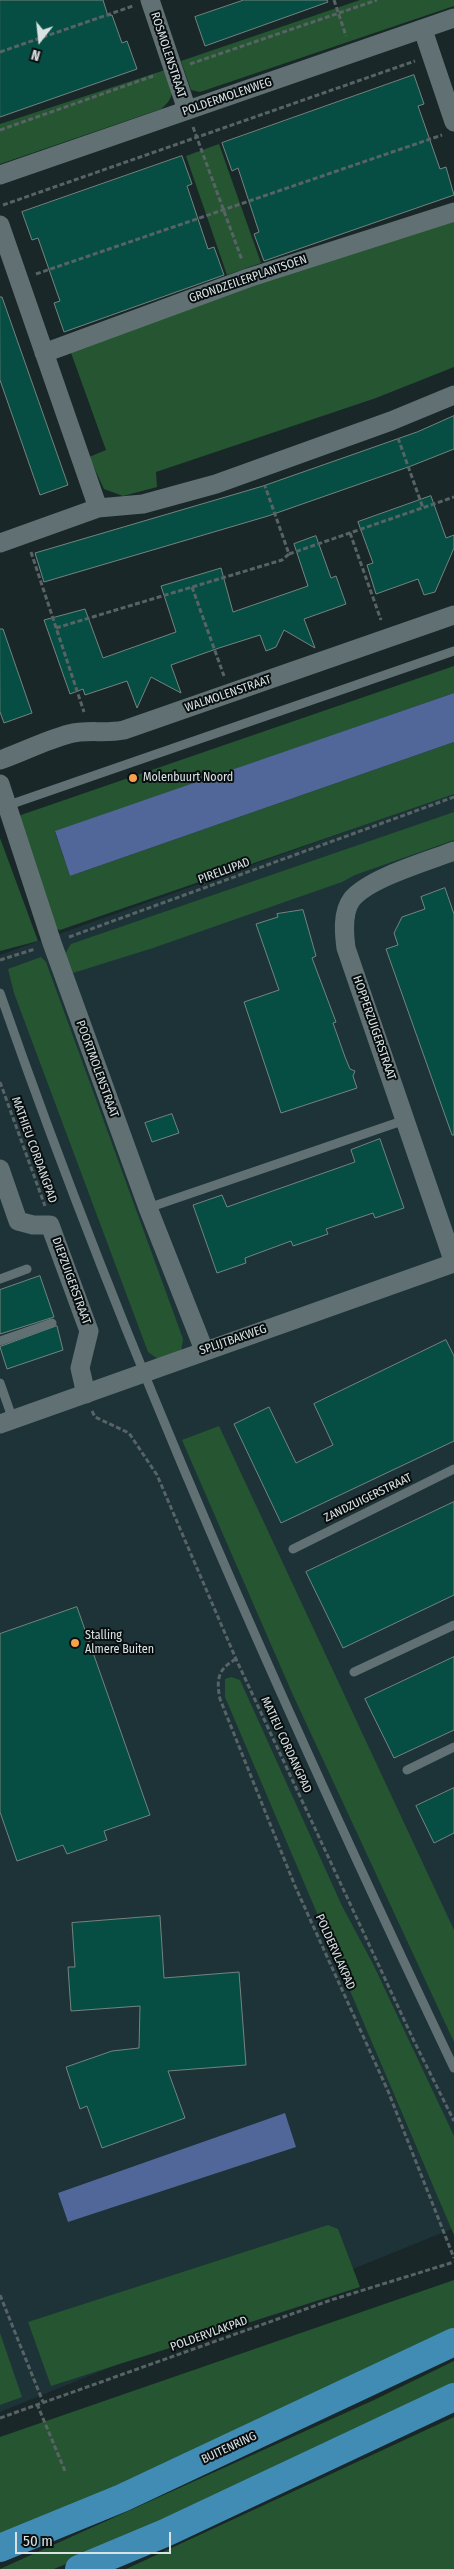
<!DOCTYPE html>
<style>
body{margin:0}
#map{position:relative;width:454px;height:2569px;overflow:hidden;background:#192729;font-family:"Fira Sans Condensed",sans-serif}
canvas{display:block}
.north{position:absolute;left:15px;top:15px;width:50px;height:50px;-webkit-text-stroke:4px #090f10;paint-order:stroke;rotate:196deg;font-size:14px;font-weight:700;line-height:20px;text-align:center;color:#d9e2e3}
.north::after{content:'';display:block;margin:auto;width:18px;height:22px;background:#d9e2e3;clip-path:polygon(50% 0,100% 100%,50% 72%,0 100%)}
.scale{position:absolute;left:15px;top:2532px;width:156px;height:22px;box-sizing:border-box;border:2px solid #d9e2e3;border-top:0;padding-left:6px;font-size:15px;line-height:18px;white-space:nowrap;color:#d9e2e3;-webkit-text-stroke:4px #090f10;paint-order:stroke}
</style>
<div id="map">
<canvas width="454" height="2569"></canvas>
<div class="north">N</div>
<div class="scale">50 m</div>
</div>
<script>
const context = document.querySelector('canvas').getContext('2d');
context.lineJoin = 'round';
function fillPath(path, color) {
  context.fillStyle = color;
  context.fill(path, 'evenodd');
}
function strokePath(path, color, width, dash) {
  context.strokeStyle = color;
  context.lineWidth = width;
  context.lineCap = dash ? 'butt' : 'round';
  context.setLineDash(dash || []);
  context.stroke(path);
}
function drawText(font, color, halo, rows, align = 'center') {
  context.font = font + ' "Fira Sans Condensed",sans-serif';
  context.lineWidth = 4;
  context.setLineDash([]);
  context.textBaseline = 'middle';
  context.strokeStyle = halo;
  context.fillStyle = color;
  for (const [text, x, y, turn = 0] of rows) {
    context.save();
    context.translate(x, y);
    context.rotate((+turn || 0) * Math.PI / 180);
    context.textAlign = isNaN(turn) ? turn : align;
    if (halo) context.strokeText(text, 0, 0);
    context.fillText(text, 0, 0);
    context.restore();
  }
}
fillPath(new Path2D(`
 M454,793V2228L0,2412V955Z`), '#1d3337');
fillPath(new Path2D(`
 M360,0H454V6L200,92L191,90L181,61Z
 M165,70C172,88 178,95 161,109L0,164V124Z
 M219,144L261,263L227,275L186,156Z
 M454,214V367L376,398L156,472L157,487L123,496L104,489L89,457L106,450L70,350Z
 M454,666V693L55,832L70,876L454,742V794L60,930L55,928L18,816Z
 M454,812V840L355,875L342,882L153,948L73,973L65,954L71,944Z
 M0,838L38,941L0,951Z
 M41,957L46,962L183,1339L181,1352L158,1359L148,1352L14,993L8,969Z
 M219,1426L454,1930V2042L293,1695L182,1440Z
 M231,1677L240,1680L342,1906L373,1964L454,2136V2235L225,1697V1679Z
 M328,2225L338,2229L360,2287L51,2386L28,2322Z
 M454,2280V2332L0,2540V2437Z
 M0,2333L22,2397L0,2405Z
 M454,2361V2387L130,2537L54,2569H0L374,2400Z
 M454,2417V2569H126Z`), '#255631');
fillPath(new Path2D(`
 M454,693V742L70,876L55,831Z
 M285,2113L296,2147L68,2222L58,2193Z`), '#516699');
const building = new Path2D(`
 M0,0H103L108,16L112,15L122,43L127,41L137,69L0,117Z
 M244,0H327L328,2L205,46L195,17Z
 M414,75L424,104L418,106L440,169L446,167L454,195L264,261L254,234L259,232L238,168L232,171L222,143Z
 M182,156L192,184L187,186L208,249L214,247L224,275L64,332L54,303L60,301L38,238L32,240L22,212Z
 M0,297H2L68,485L40,495L0,380Z
 M454,416V449L411,466L268,516L44,582L35,553L263,486L417,432Z
 M431,496L446,538L454,535V548L435,592L424,595L418,579L376,594L367,565L373,563L358,522Z
 M316,536L331,578L336,576L346,604L304,619L315,648L284,630L276,647L266,651L260,635L219,648L171,665L181,693L151,677L137,708L127,681L85,695L83,689L70,694L44,620L85,609L103,658L176,632L161,586L221,568L233,612L308,586L294,544Z
 M0,629H3L32,713L4,723L0,712Z
 M445,888L454,914V1135H452L386,949L398,945L394,933L402,917L425,909L421,897Z
 M303,910L316,956L312,958L336,1022L333,1023L345,1057L350,1069L355,1071L353,1076L357,1088L281,1113L244,1002L279,990L256,924L278,917L277,914Z
 M172,1114L179,1133L152,1142L145,1123Z
 M380,1139L404,1208L375,1218L373,1213L326,1229L328,1234L293,1246L291,1241L245,1258L246,1263L217,1273L193,1205L222,1195L227,1207L355,1162L351,1150Z
 M40,1276L54,1317L0,1334V1290Z
 M57,1326L63,1350L7,1369L0,1347Z
 M446,1340L454,1356V1441L281,1523L234,1424L269,1407L296,1463L333,1445L314,1404Z
 M454,1502V1595L343,1648L306,1572Z
 M77,1607L150,1815L104,1831L107,1840L67,1854L63,1845L17,1861L0,1812V1634Z
 M454,1657V1730L394,1758L365,1699Z
 M454,1788V1833L434,1843L416,1806Z
 M160,1916L164,1978L239,1972L246,2065L168,2071L185,2118L102,2148L87,2106L80,2109L66,2067L112,2051L139,2048L140,2006L71,2011L68,1967H75L72,1923Z`);
fillPath(building, '#064e43');
strokePath(building, '#74837f', 1);
strokePath(new Path2D(`
 M334,0L346,36
 M0,52L133,6
 M190,64L377,0
 M193,127L242,260
 M0,130L156,75
 M3,205L415,61
 M36,274L442,135
 M398,438L423,508
 M350,533L381,620
 M31,552L84,712
 M289,554L454,497
 M192,587L224,676
 M56,628L282,560L289,554L265,486
 M69,937L454,797
 M0,960L35,949
 M0,1082L45,1206
 M92,1411L95,1417L129,1433L157,1475L236,1659L414,2041L454,2121
 M236,1659C218,1669 216,1679 220,1699L295,1886L388,2091L454,2258
 M0,2295L43,2402
 M37,2404L65,2471
 M0,2418L331,2300L454,2262`), '#576365', 3, [5, 2.5]);
strokePath(new Path2D(`
 M6,806L454,651
 M0,993C128,1361 287,1716 454,2068
 M148,1208L405,1120
 M0,1279L27,1269
 M0,1341L52,1323
 M0,1383L13,1420
 M293,1549L454,1469
 M354,1672L454,1625
 M407,1770L454,1747`), '#617173', 9);
strokePath(new Path2D(`
 M150,0L187,110
 M423,30L454,122
 M0,175L454,18
 M0,225L98,508
 M44,353L248,278L454,212
 M0,543L98,508L143,504L216,484L391,421L454,395
 M0,760C23,752 46,740 69,734C87,729 105,734 124,730L454,615
 M0,784L52,943L148,1208L204,1350
 M454,851C428,861 369,878 352,899C342,912 344,933 346,948L454,1263
 M0,1169L18,1221L33,1225H50L89,1331L80,1368L86,1394
 M0,1424L454,1263`), '#617173', 19);
strokePath(new Path2D(`
 M0,2548L122,2498L454,2342
 M79,2569L165,2533L454,2397`), '#408cb4', 28);
for (const [x, y, r, color] of [
 [133,778,5,"#f8a04b"],
 [75,1643,5,"#f8a04b"]
]) {
  const dot = new Path2D();
  dot.arc(x, y, r, 0, 2 * Math.PI);
  context.fillStyle = color;
  context.fill(dot);
  strokePath(dot, '#090f10', 2);
}
drawText('12px', '#d9e2e3', '#090f10', [
 ["ROSMOLENSTRAAT",168,55,72],
 ["POLDERMOLENWEG",227,97,-19],
 ["GRONDZEILERPLANTSOEN",248,279,-19],
 ["WALMOLENSTRAAT",228,694,-19],
 ["PIRELLIPAD",224,871,-20],
 ["HOPPERZUIGERSTRAAT",374,1028,71],
 ["POORTMOLENSTRAAT",97,1069,70],
 ["MATHIEU CORDANGPAD",34,1150,70],
 ["DIEPZUIGERSTRAAT",71,1281,70],
 ["SPLIJTBAKWEG",233,1340,-19],
 ["ZANDZUIGERSTRAAT",368,1498,-26],
 ["MATIEU CORDANGPAD",286,1745,65],
 ["POLDERVLAKPAD",335,1952,66],
 ["POLDERVLAKPAD",209,2334,-20],
 ["BUITENRING",229,2448,-25]
]);
drawText('12px', '#d9e2e3', '#090f10', [
 ["Molenbuurt Noord",143,778],
 ["Stalling",85,1636],
 ["Almere Buiten",85,1650]
], 'left');
</script>
